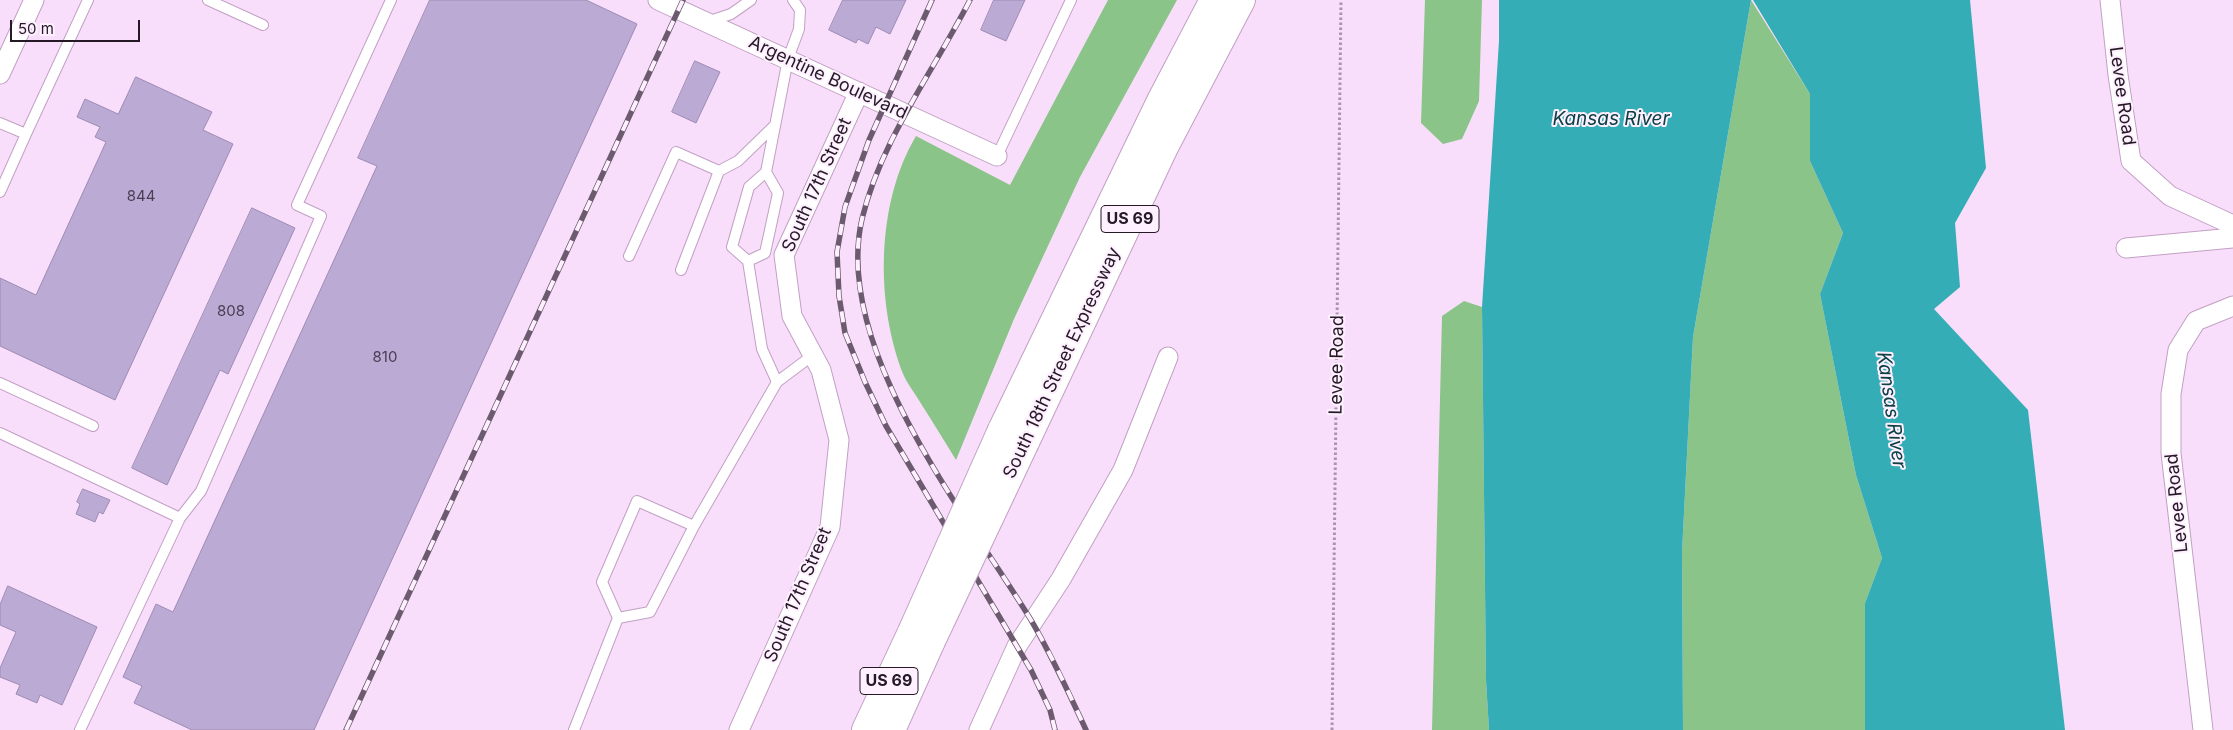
<!DOCTYPE html>
<style>
body{margin:0}
#map{position:relative;width:2233px;height:730px;overflow:hidden;background:#f9defb;font-family:Inter,sans-serif}
canvas{display:block}
.scale{position:absolute;left:10px;top:20px;width:130px;height:22px;box-sizing:border-box;border:2px solid #251926;border-top:0;padding-left:6px;font-size:15px;line-height:18px;white-space:nowrap;color:#251926;-webkit-text-stroke:4px #fef0ff;paint-order:stroke}
</style>
<div id="map">
<canvas width="2233" height="730"></canvas>
<div class="scale">50 m</div>
</div>
<script>
const context = document.querySelector('canvas').getContext('2d');
context.lineJoin = 'round';
function fillPath(path, color) {
  context.fillStyle = color;
  context.fill(path, 'evenodd');
}
function strokePath(path, color, width, dash) {
  context.strokeStyle = color;
  context.lineWidth = width;
  context.lineCap = dash ? 'butt' : 'round';
  context.setLineDash(dash || []);
  context.stroke(path);
}
function drawText(font, color, halo, rows, align = 'center') {
  context.font = font + ' Inter,sans-serif';
  context.lineWidth = 4;
  context.setLineDash([]);
  context.textBaseline = 'middle';
  context.strokeStyle = halo;
  context.fillStyle = color;
  for (const [text, x, y, turn = 0] of rows) {
    context.save();
    context.translate(x, y);
    context.rotate((+turn || 0) * Math.PI / 180);
    context.textAlign = isNaN(turn) ? turn : align;
    if (halo) context.strokeText(text, 0, 0);
    context.fillText(text, 0, 0);
    context.restore();
  }
}
fillPath(new Path2D(`
 M1108,0H1177L1080,177L1014,319L956,460C944,440 932,421 920,402C915,393 908,385 904,376C875,304 876,203 916,136L1010,185Z
 M1425,0H1482L1479,101L1462,139L1443,144L1421,123Z
 M1751,0L1810,94V161L1843,233L1820,294L1856,475L1882,558L1865,603V730H1683L1682,552L1693,337Z
 M1464,301L1482,307L1486,680L1489,730H1432L1442,316Z`), '#8ac488');
fillPath(new Path2D(`
 M1499,0H1751L1693,337L1682,552L1683,730H1489L1486,680L1482,307L1499,41Z
 M1753,0H1970L1986,168L1955,223L1960,287L1934,309L2028,410L2065,730H1865V603L1882,558L1856,475L1820,294L1843,233L1810,161V94Z`), '#35adb7');
const building = new Path2D(`
 M430,0H586L637,24L314,730H192L134,703L142,686L123,677L156,604L173,612L377,166L358,158Z
 M843,0H906L890,34L876,27L868,44L858,39L856,43L829,30Z
 M994,0H1025L1006,41L981,30Z
 M695,61L720,72L696,123L672,112Z
 M136,77L212,112L203,130L233,144L115,400L0,346V278L36,295L106,142L95,137L100,127L77,117L85,99L118,114Z
 M252,208L295,228L228,374L220,370L167,485L132,468Z
 M83,489L110,500L103,514L99,512L95,522L76,514L80,504L77,502Z
 M8,586L97,627L62,705L40,695L37,703L16,694L20,685L0,677V668L16,632L0,625V605Z`);
fillPath(building, '#bbaad4');
strokePath(building, '#9c8bb3', 1);
const service = new Path2D(`
 M208,0L263,25
 M707,22L731,14L751,0
 M0,123L26,134L0,192
 M26,134L88,0
 M997,156L1071,0
 M629,256L676,152L719,171
 M748,261L765,253L778,193L766,172
 M681,270L719,171L738,161L775,125
 M777,382L813,355
 M0,383L93,426
 M0,433L180,518
 M618,618L602,582L637,501L694,526
 M80,730L180,518L201,491L321,216L297,205L391,0
 M574,730L618,618L650,612L694,526L777,382L762,349L748,261L732,247L749,187L766,172L788,59L799,29L800,10L793,0`);
const minor = new Path2D(`
 M658,0L997,156
 M2110,0L2118,75L2131,161L2170,196L2233,225
 M0,74L34,0
 M2126,248L2233,238
 M739,730L830,527L839,440L821,370L792,316L784,255L859,92
 M979,730L1017,646L1061,579L1123,470L1168,357
 M2203,730L2171,453V394L2178,350L2196,321L2233,306`);
const motorway = new Path2D(`
 M1002,430L1161,101L1214,0
 M1025,442L1164,147L1241,0
 M866,730L912,632
 M891,730L931,641`);
strokePath(service, '#c1a0c3', 12);
strokePath(minor, '#c1a0c3', 21);
strokePath(motorway, '#c1a0c3', 30);
strokePath(new Path2D(`
 M1332,730L1341,0`), '#a994ab', 3, [2.5, 2.5]);
strokePath(service, '#fff', 10);
strokePath(minor, '#fff', 19);
strokePath(motorway, '#fff', 28);
const rail = new Path2D(`
 M932,0L869,140L845,207L837,252L839,296L845,333L865,382L886,426L1031,670L1050,710L1055,730
 M970,0C933,72 881,140 862,219C832,348 967,515 1031,620C1052,656 1069,693 1086,730
 M346,730L683,0`);
strokePath(rail, '#6c5b6e', 5.5);
strokePath(rail, '#fef0ff', 4, [11]);
const motorwayBridge = new Path2D(`
 M912,632L1002,430
 M931,641L1025,442`);
strokePath(motorwayBridge, '#c1a0c3', 30, []);
strokePath(motorwayBridge, '#fff', 28);
drawText('15px', '#4a3d52', null, [
 ["844",141,196],
 ["808",231,311],
 ["810",385,357]
]);
for (const [x, y, w] of [
 [1130,219,58],
 [889,681,58]
]) {
  const box = new Path2D();
  box.roundRect(x - w / 2, y - 13.5, w, 27, 4);
  context.fillStyle = '#fef0ff';
  context.fill(box);
  strokePath(box, '#251926', 1);
}
drawText('bold 16px', '#251926', null, [
 ["US 69",1130,219],
 ["US 69",889,681]
]);
drawText('18px', '#251926', '#fef0ff', [
 ["Argentine Boulevard",828,78,25],
 ["Levee Road",2122,96,82],
 ["South 17th Street",817,185,-66],
 ["South 18th Street Expressway",1062,363,-65],
 ["Levee Road",1337,365,-89],
 ["Levee Road",2177,503,-96],
 ["South 17th Street",798,595,-67]
]);
drawText('italic 19px', '#0b4145', '#fef0ff', [
 ["Kansas River",1611,119],
 ["Kansas River",1891,410,82]
]);
</script>
